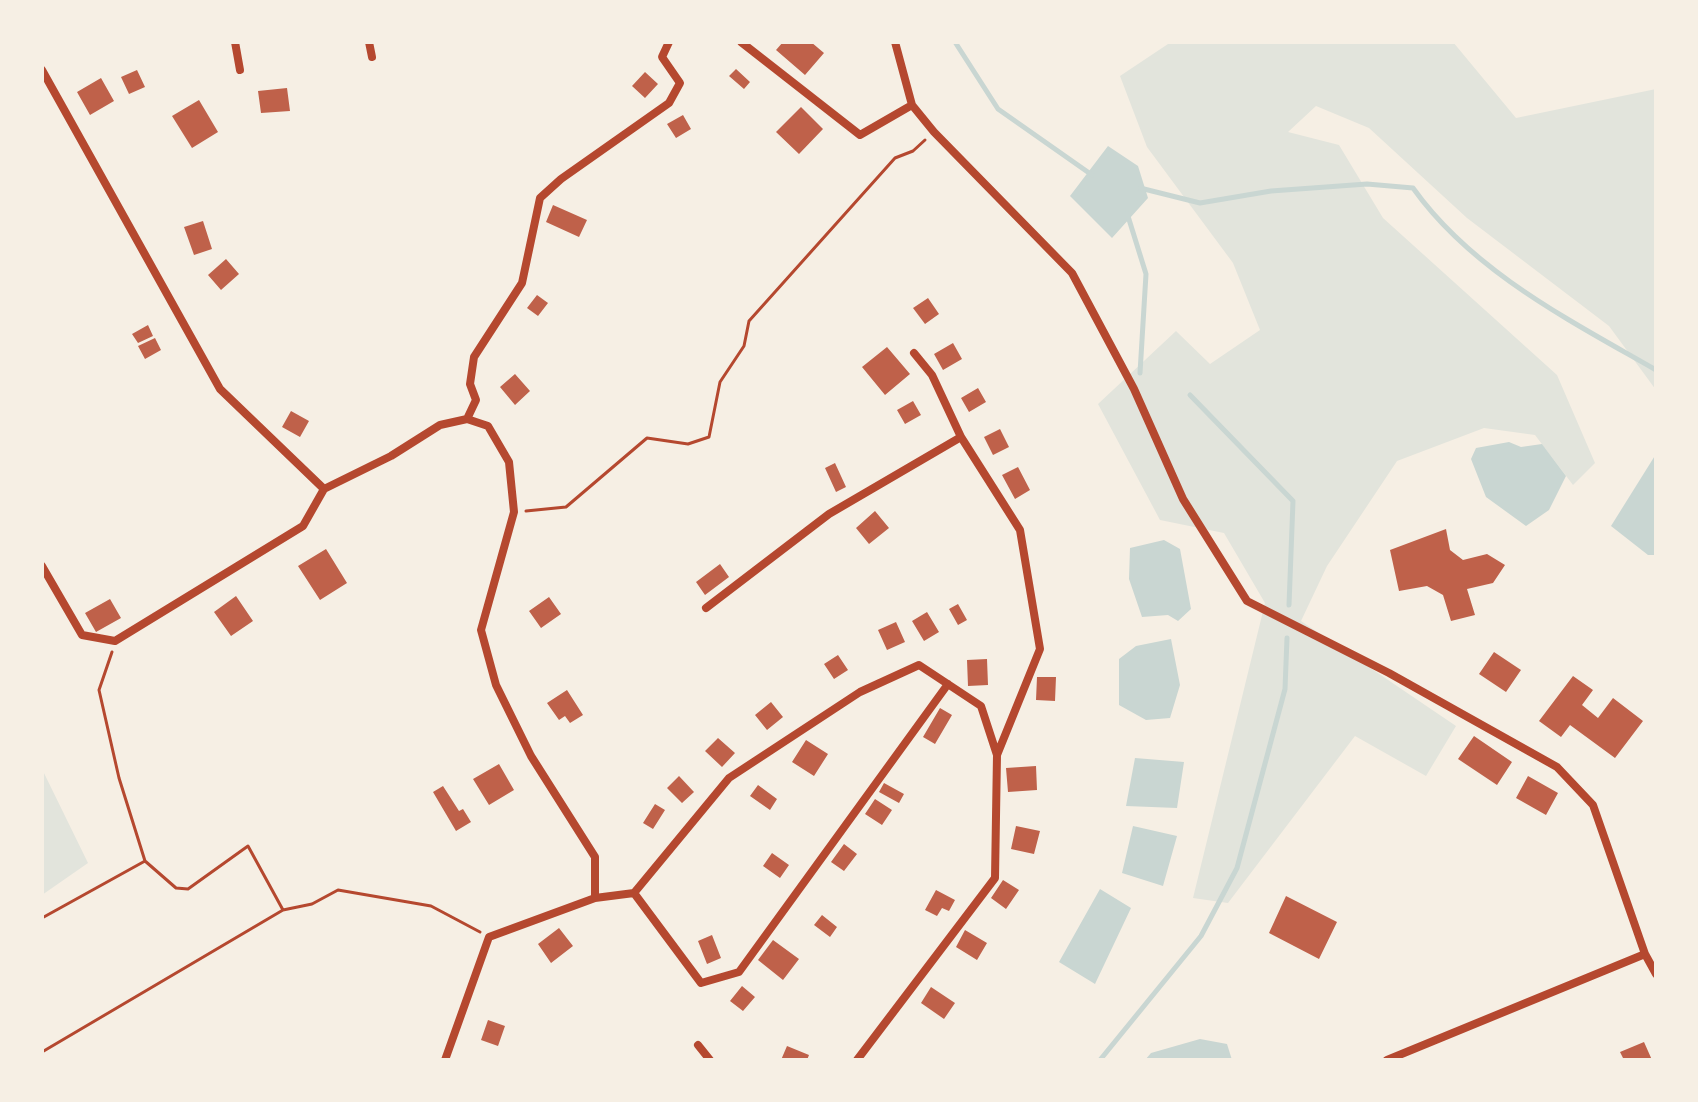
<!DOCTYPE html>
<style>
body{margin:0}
#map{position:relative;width:1698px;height:1102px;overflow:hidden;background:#f6efe4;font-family:"Open Sans",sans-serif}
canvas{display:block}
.frame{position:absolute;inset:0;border:44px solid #f6efe4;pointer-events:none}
</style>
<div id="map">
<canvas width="1698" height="1102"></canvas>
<div class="frame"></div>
</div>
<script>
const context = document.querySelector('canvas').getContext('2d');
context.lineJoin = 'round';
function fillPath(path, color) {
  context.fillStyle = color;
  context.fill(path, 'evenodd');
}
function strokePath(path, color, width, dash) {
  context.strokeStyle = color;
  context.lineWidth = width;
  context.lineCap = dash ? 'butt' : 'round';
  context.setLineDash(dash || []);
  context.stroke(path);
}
fillPath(new Path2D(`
 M1171,42H1453L1516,118L1656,89V390L1609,326L1467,218L1369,128L1316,106L1288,132L1339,145L1383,218L1557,375L1595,463L1573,485L1535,435L1484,428L1397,461L1327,566L1301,621L1456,726L1426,776L1355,736L1228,903L1193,898L1265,603L1224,533L1160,520L1098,404L1176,331L1210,364L1260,330L1233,263L1147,147L1120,76Z
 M42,769L88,863L42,895Z`), '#e2e4dc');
fillPath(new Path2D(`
 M1108,146L1138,166L1148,198L1112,238L1070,196Z
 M1509,442L1521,447L1542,444L1566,476L1549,510L1526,526L1486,497L1471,459L1476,448Z
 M1656,454V555H1648L1611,526Z
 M1164,540L1180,549L1191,609L1178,621L1168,615L1142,617L1129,579L1130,548Z
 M1171,639L1180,685L1170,718L1146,720L1119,705V659L1136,646Z
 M1135,758L1184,762L1177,808L1126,806Z
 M1133,826L1177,836L1163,886L1122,873Z
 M1100,889L1131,908L1095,984L1059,962Z
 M1200,1039L1227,1044L1232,1060H1145L1151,1053Z`), '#c9d6d2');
strokePath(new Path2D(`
 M955,42L998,109L1092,175
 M1140,188L1200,203L1271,191L1367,184L1413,188C1472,271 1569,320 1656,370
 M1127,213L1146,274L1140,373
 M1190,395L1293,501L1289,605
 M1100,1060L1201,936L1237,868L1285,689L1287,638`), '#c9d6d2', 5);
fillPath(new Path2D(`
 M783,42H811L824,53L805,75L776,50Z
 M736,69L750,82L744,89L729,76Z
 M137,70L145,87L129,94L121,77Z
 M645,72L658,84L645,98L632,86Z
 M101,78L114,101L90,115L77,92Z
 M287,88L290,111L261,113L258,91Z
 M199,100L218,132L192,148L172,116Z
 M801,107L823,129L799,154L776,132Z
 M683,115L691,129L676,138L667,124Z
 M553,205L587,220L579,237L546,222Z
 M203,221L212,249L194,255L184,227Z
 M226,259L239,274L221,290L208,275Z
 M537,295L548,303L538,316L527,308Z
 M928,298L939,314L925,324L913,308Z
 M148,325L153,336L138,343L132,334Z
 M155,338L161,350L145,359L138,346Z
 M953,343L962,359L943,370L934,354Z
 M887,347L910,374L885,395L862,367Z
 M515,374L530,391L515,405L500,387Z
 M978,388L986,402L969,412L961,398Z
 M913,401L921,415L905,424L897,410Z
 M291,411L309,421L300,437L282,427Z
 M1000,429L1009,447L993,455L984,437Z
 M835,463L846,487L836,492L825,468Z
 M1018,467L1030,490L1015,499L1002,475Z
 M875,511L889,528L869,544L856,528Z
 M1446,529L1450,550L1463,560L1487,554L1505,565L1493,583L1467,589L1475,615L1451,621L1443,595L1427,586L1399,591L1390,550Z
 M326,549L347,583L320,600L298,566Z
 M720,564L729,577L705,595L696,582Z
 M236,596L253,621L231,636L214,612Z
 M549,597L561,614L541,628L529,611Z
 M110,599L121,618L96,632L85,613Z
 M958,604L967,620L958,625L949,609Z
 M927,612L939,632L924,641L912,621Z
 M896,622L905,642L887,650L878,630Z
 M1494,652L1521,670L1506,692L1479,674Z
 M838,655L848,670L834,679L824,664Z
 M987,659L988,685L968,686L967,660Z
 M1573,676L1593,690L1582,705L1598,718L1613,698L1643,721L1615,758L1570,725L1561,737L1539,721Z
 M1037,677H1056L1055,701L1036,700Z
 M567,690L583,715L570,723L565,716L559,720L547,703Z
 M771,702L783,717L767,730L755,715Z
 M940,708L952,715L935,744L923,737Z
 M1474,736L1512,762L1497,785L1458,759Z
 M718,738L735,753L722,767L705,751Z
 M806,740L828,754L814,776L792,762Z
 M499,764L514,790L489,805L473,779Z
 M1036,766L1037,790L1008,792L1006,768Z
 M679,776L694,792L682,803L667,788Z
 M1528,776L1558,793L1546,815L1516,798Z
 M884,783L904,794L899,803L879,792Z
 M758,785L777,799L770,810L750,796Z
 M443,786L459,811L463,809L471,822L456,831L433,792Z
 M875,799L892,810L882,825L865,814Z
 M655,804L665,810L653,829L643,823Z
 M1016,826L1040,831L1034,854L1011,849Z
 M844,844L857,854L844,871L831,862Z
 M772,853L789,865L780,878L763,866Z
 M1003,880L1019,890L1006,909L991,898Z
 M936,890L955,900L949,911L942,908L937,916L925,910Z
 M1286,896L1337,922L1319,959L1269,933Z
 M822,915L837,927L830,937L814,925Z
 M559,928L573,946L551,963L538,944Z
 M965,930L987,943L977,960L956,947Z
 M712,935L721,958L707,964L698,941Z
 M773,940L799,959L783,980L758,960Z
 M742,986L755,997L743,1011L730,1001Z
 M931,987L955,1003L944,1019L921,1003Z
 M488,1020L505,1026L498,1046L481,1040Z
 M1644,1042L1652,1060H1624L1620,1052Z
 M787,1046L809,1055L807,1060H781Z`), '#bf614a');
strokePath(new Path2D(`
 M526,511L566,507L647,438L688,444L709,437L720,382L744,346L749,321L895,158L913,151L925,140
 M145,861L176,888L188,889L248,846L283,910
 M42,918L145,861L119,778L99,690L112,652
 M42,1052L283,910L312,904L338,890L431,906L480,932`), '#b5482f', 3);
strokePath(new Path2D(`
 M235,42L240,70
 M369,42L372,57
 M741,42L860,135L912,105
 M895,42L912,105L934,132L1072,273L1134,389L1183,499L1247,601L1389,673L1557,767L1593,805L1645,954
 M42,70L220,389L324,489
 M467,419L476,400L470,384L474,357L522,283L540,198L561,179L669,103L680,83L662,57L669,42
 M42,566L82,635L115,641L303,526L324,489L391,456L440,425L467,419L488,426L509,462L514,512L481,630L496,685L531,756L595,857V898
 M706,608L829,514L961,437
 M634,893L701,983L739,972L948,684
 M698,1045L710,1060
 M445,1060L489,937L595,898L634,893L729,778L860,692L919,665L981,706L997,755
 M857,1060L995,878L997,755L1040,649L1020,530L961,437L932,375L914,353
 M1387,1060L1645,954L1656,974`), '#b5482f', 8);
</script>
